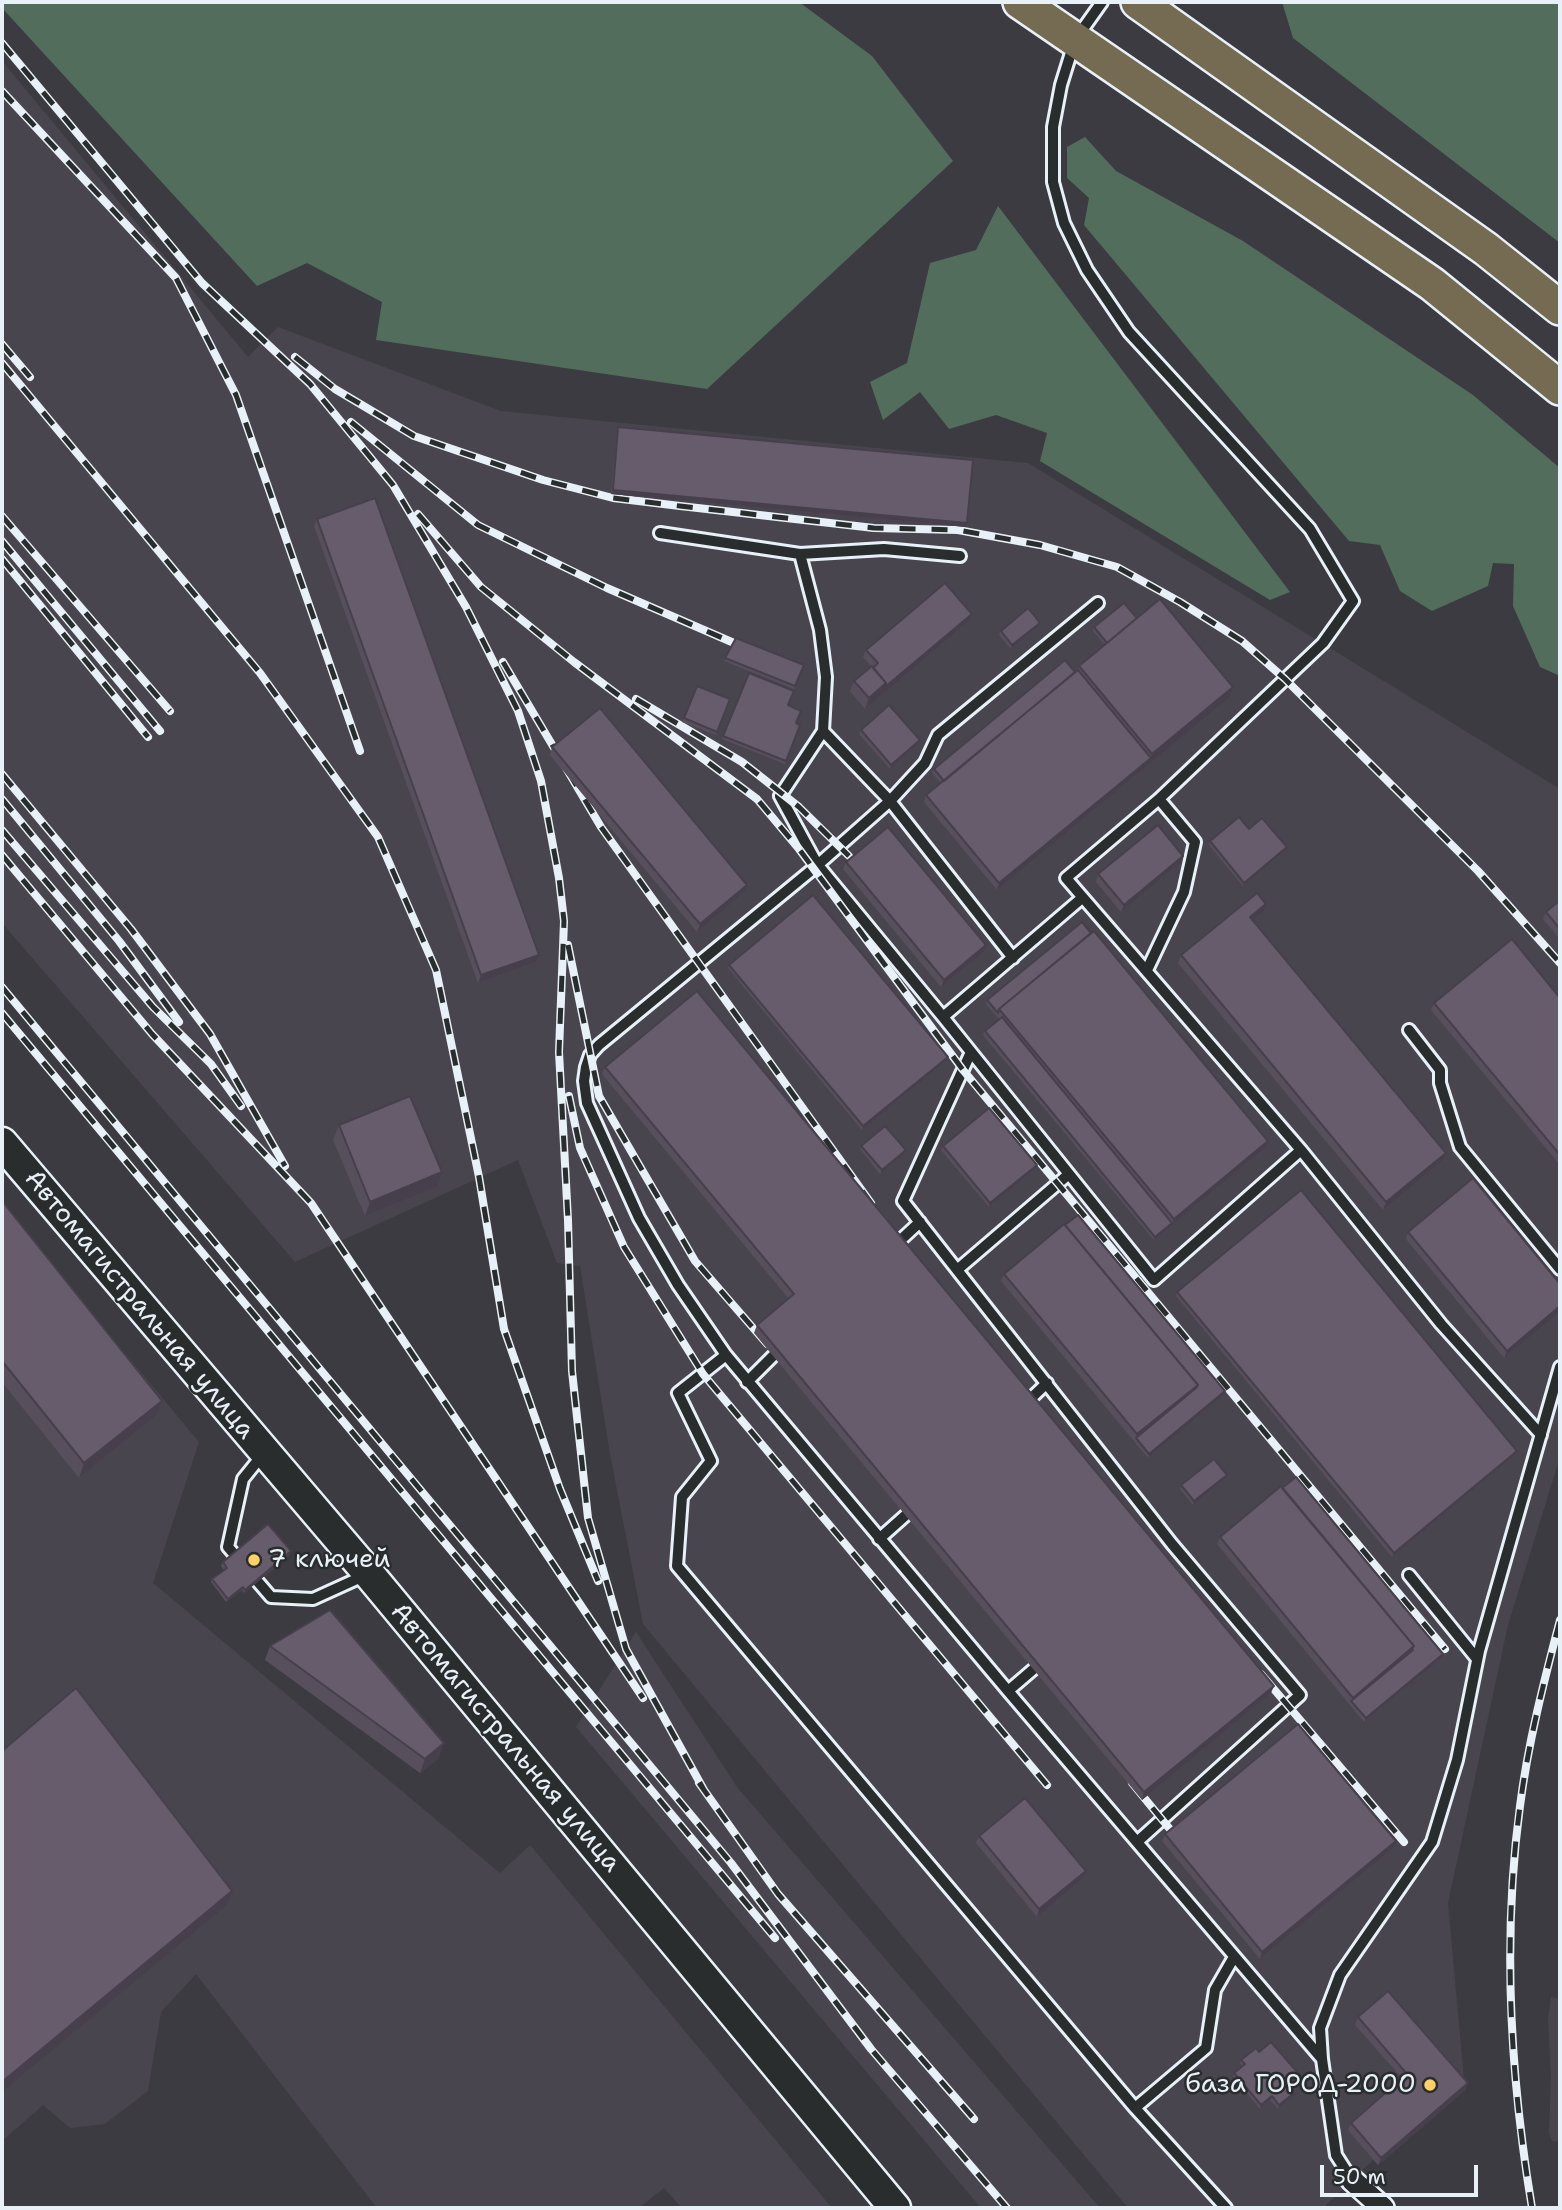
<!DOCTYPE html>
<meta charset="utf-8">
<style>
body{margin:0}
#map{position:relative;width:1562px;height:2210px;overflow:hidden;background:#3c3b41;font-family:"Shantell Sans",sans-serif}
canvas{display:block}
.frame{position:absolute;inset:0;border:4px solid #e8f1f8;pointer-events:none}
.scale{position:absolute;left:1320px;top:2165px;width:158px;height:32px;box-sizing:border-box;border:4px solid #e8f1f8;border-top:0;padding-left:9px;font-size:21px;line-height:24px;white-space:nowrap;color:#e8f1f8;-webkit-text-stroke:5px #2a2d2e;paint-order:stroke}
</style>
<div id="map">
<canvas width="1562" height="2210"></canvas>
<div class="frame"></div>
<div class="scale">50 m</div>
</div>
<script>
const context = document.querySelector('canvas').getContext('2d');
context.lineJoin = 'round';
function fillPath(path, color) {
  context.fillStyle = color;
  context.fill(path, 'evenodd');
}
function strokePath(path, color, width, dash) {
  context.strokeStyle = color;
  context.lineWidth = width;
  context.lineCap = dash ? 'butt' : 'round';
  context.setLineDash(dash || []);
  context.stroke(path);
}
function drawText(font, color, halo, rows, align = 'center') {
  context.font = font + ' "Shantell Sans",sans-serif';
  context.lineWidth = 5;
  context.setLineDash([]);
  context.textBaseline = 'middle';
  context.strokeStyle = halo;
  context.fillStyle = color;
  for (const [text, x, y, turn = 0] of rows) {
    context.save();
    context.translate(x, y);
    context.rotate((+turn || 0) * Math.PI / 180);
    context.textAlign = isNaN(turn) ? turn : align;
    if (halo) context.strokeText(text, 0, 0);
    context.fillText(text, 0, 0);
    context.restore();
  }
}
fillPath(new Path2D(`
 M2,61L248,357L278,327L501,411L1028,463L1560,789V1457L1508,1625L1448,1903L1465,2090L1378,2165L1373,2160L1326,2205L1329,2208H1128L643,1624L610,1454L580,1266L557,1263L518,1160L295,1262L2,923Z
 M2,1206L199,1442L153,1583L500,1873L530,1845L832,2208H682L664,2188L639,2208H377L196,1974L161,2012L148,2091L105,2124L70,2128L43,2105L2,2141Z
 M636,1632L737,1787L1100,2208H981L576,1727Z
 M1551,1997L1560,1999V2142L1552,2141L1549,2133L1551,2076L1548,2020Z`), '#49454e');
fillPath(new Path2D(`
 M2,2H799L872,56L953,161L707,389L376,340L382,302L307,263L257,286L2,8Z
 M1282,2H1560V243L1293,38Z
 M1085,137L1116,171L1243,241L1473,395L1560,468V676L1540,667L1513,606L1514,564L1493,563L1488,586L1432,611L1400,591L1380,545L1349,541L1084,225L1089,198L1067,178V147Z
 M998,206L1290,592L1270,600L1040,461L1047,433L996,415L949,429L920,392L883,420L870,382L907,363L930,263L976,250Z`), '#526d5c');
const lane = new Path2D(`
 M1102,2L1075,40L1061,85L1053,127V182L1064,223L1087,270L1129,332L1310,529L1353,601L1323,643L1159,799L1066,878L1301,1150L1441,1324L1541,1435
 M660,533L800,554L884,549L960,556
 M800,554L820,630L826,677L823,731L780,796L817,864L943,1017L1154,1280L1301,1150
 M823,731L890,801L813,869L599,1045L590,1055L586,1067L584,1081L587,1103L639,1218L678,1285L726,1355L1008,1691L1322,2059
 M1013,958L890,801L925,763L938,735L1098,603
 M1147,970L1184,892L1195,842L1159,799
 M943,1017L1082,898
 M1409,1030L1440,1070V1083L1460,1147L1560,1269
 M971,1052L903,1201L1172,1544L1300,1695L1137,1842
 M893,1247L920,1222
 M957,1270L1069,1174
 M726,1355L678,1393L711,1461L682,1497L677,1566L1135,2108L1206,2048L1215,1990L1234,1957
 M747,1382L782,1347
 M1025,1404L1047,1383
 M264,1453L243,1479L228,1547L271,1597L313,1599L368,1574
 M879,1539L916,1506
 M1409,1575L1477,1659
 M1008,1691L1043,1661
 M1135,2108L1226,2208
 M1352,2180L1336,2155L1322,2059L1320,2028L1340,1975L1432,1842L1457,1760L1479,1651L1560,1367`);
const street = new Path2D(`
 M1352,2180L1383,2208`);
const secondary = new Path2D(`
 M2,1143L369,1574L895,2208`);
const primary = new Path2D(`
 M1020,2L1432,284L1560,388
 M1138,2L1486,249L1560,308`);
strokePath(lane, '#e8f1f8', 16);
strokePath(street, '#e8f1f8', 26);
strokePath(secondary, '#e8f1f8', 35);
strokePath(primary, '#e8f1f8', 38);
strokePath(lane, '#2a2d2e', 10);
strokePath(street, '#2a2d2e', 21);
strokePath(secondary, '#2a2d2e', 30);
strokePath(primary, '#746b52', 33);
const rail = new Path2D(`
 M2,43L202,283L310,384L393,485L466,607L518,711L541,781L559,878L564,921L559,1052L568,1220L572,1371L588,1518L626,1649L704,1790
 M2,91L176,278L236,395L360,751
 M2,344L30,377
 M295,357L335,389L414,436L543,480L613,498L680,506L874,528L958,530L1040,545L1117,567L1180,602L1242,641L1285,679L1478,871L1560,963
 M2,363L260,673L378,837L436,970L479,1177L504,1329L560,1489L598,1581
 M351,422L478,525L607,588L734,643
 M418,514L481,587L574,662L757,799L799,849L963,1070L1445,1649
 M2,516L170,711
 M2,541L160,731
 M2,559L148,737
 M503,662L601,827L871,1203
 M636,699L742,762L799,807L849,856
 M2,774L131,929L210,1034L285,1166
 M2,799L119,941L179,1022
 M2,830L153,1007L211,1064L241,1106
 M2,855L152,1034L311,1203L643,1698
 M568,945L599,1096L695,1261L767,1344
 M2,987L731,1863L871,2049L1007,2208
 M2,1013L775,1938
 M569,1096L580,1148L624,1247L703,1374L1047,1785
 M1261,1674L1404,1842
 M699,1783L778,1894L974,2119
 M1132,1783L1183,1845
 M1532,2208C1510,2075 1502,1940 1520,1806C1528,1743 1544,1681 1560,1620`);
strokePath(rail, '#e8f1f8', 8);
strokePath(rail, '#2a2d2e', 5, [16]);
fillPath(new Path2D(`
 M618,427L966,527L611,494L617,431Z
 M317,519L536,962L478,983L314,526Z
 M972,614L969,621L865,709L850,691L854,681L871,666L863,657L866,650Z
 M1137,618L1229,698L997,890L924,802L926,795L941,783L932,773L934,769L1078,670L1079,666L1105,645L1093,631L1094,627Z
 M1040,623L1038,627L1011,649L999,635L1001,631Z
 M725,658L804,665L794,689L724,661Z
 M749,673L788,705L796,723L800,725L785,764L722,739Z
 M697,686L730,699L716,735L682,722Z
 M861,730L920,740L918,744L890,769L859,734Z
 M552,747L747,885L745,892L697,932L550,755Z
 M1249,829L1285,851L1243,886L1209,845L1210,841Z
 M846,862L986,945L984,952L941,987L843,869Z
 M1180,863L1121,912L1096,882L1098,874Z
 M1560,900V939L1543,919L1546,912Z
 M1266,904L1264,911L1253,920L1443,1160L1383,1210L1178,963L1181,955Z
 M729,965L946,1061L862,1130L728,968Z
 M1560,998V1165L1431,1010L1434,1003Z
 M987,1000L1268,1141L1265,1148L1154,1240L983,1035L985,1031L999,1019L986,1004Z
 M605,1067L1271,1693L1142,1800L754,1333L757,1325L789,1299L602,1074Z
 M339,1125L437,1187L365,1216L333,1140Z
 M861,1146L904,1154L880,1174L860,1149Z
 M943,1146L1035,1169L989,1207L941,1150Z
 M2,1201L162,1401L157,1415L79,1478L2,1382Z
 M1408,1232L1560,1284V1312L1504,1358L1406,1239Z
 M1004,1274L1224,1395L1148,1458L1001,1281Z
 M1177,1292L1517,1451L1516,1454L1392,1557L1176,1296Z
 M1227,1475L1226,1478L1193,1505L1180,1489L1181,1485Z
 M1220,1537L1442,1658L1364,1722L1217,1544Z
 M290,1555L244,1593L242,1590L226,1602L211,1582L212,1579L224,1570L221,1566L223,1562Z
 M270,1646L439,1758L420,1773L265,1660Z
 M1165,1834L1393,1848L1260,1959L1162,1841Z
 M979,1836L1083,1878L1037,1917L976,1843Z
 M1358,2017L1468,2083L1465,2090L1378,2165L1348,2130L1351,2123L1402,2078L1355,2025Z
 M1259,2052L1297,2078L1288,2086L1294,2093L1292,2097L1278,2109L1270,2100L1260,2109L1233,2076L1234,2073L1242,2066L1240,2063L1241,2060Z`), '#584f5d');
fillPath(new Path2D(`
 M613,490L967,523L966,527L611,494Z
 M972,614L969,621L865,709L869,698Z
 M1040,623L1038,627L1011,649L1012,645Z
 M1233,687L1229,698L997,890L999,883L1151,758L1152,754Z
 M920,740L918,744L890,769L891,765Z
 M1287,847L1285,851L1243,886L1244,883Z
 M1183,856L1180,863L1121,912L1124,905Z
 M747,885L745,892L697,932L700,924Z
 M1266,904L1264,911L1247,925L1250,917Z
 M986,945L984,952L941,987L944,980Z
 M539,955L536,962L478,983L481,975Z
 M948,1057L946,1061L862,1130L863,1126Z
 M1268,1141L1265,1148L1154,1240L1155,1237L1172,1223L1174,1219Z
 M906,1150L904,1154L880,1174L882,1170Z
 M1446,1153L1443,1160L1383,1210L1386,1202Z
 M1037,1165L1035,1169L989,1207L990,1203Z
 M442,1172L437,1187L365,1216L370,1202Z
 M1560,1306V1312L1504,1358L1507,1351Z
 M1198,1385L1195,1392L1136,1438L1137,1434Z
 M1225,1391L1224,1395L1148,1458L1149,1454Z
 M162,1401L157,1415L79,1478L84,1463Z
 M1517,1451L1516,1454L1392,1557L1394,1553Z
 M1227,1475L1226,1478L1193,1505L1194,1501Z
 M291,1551L290,1555L244,1593L245,1590Z
 M243,1587L242,1590L226,1602L228,1599Z
 M1414,1646L1412,1654L1351,1701L1353,1698Z
 M1443,1654L1442,1658L1364,1722L1366,1718Z
 M1274,1686L1271,1693L1142,1800L1144,1792Z
 M444,1743L439,1758L420,1773L425,1759Z
 M1396,1841L1393,1848L1260,1959L1262,1952Z
 M1086,1871L1083,1878L1037,1917L1039,1909Z
 M232,1891L227,1905L2,2092V2082Z
 M1299,2074L1297,2078L1285,2088L1286,2084Z
 M1468,2083L1465,2090L1378,2165L1381,2158Z
 M1294,2093L1292,2097L1278,2109L1279,2105Z
 M1272,2096L1270,2100L1260,2109L1261,2105Z`), '#47404c');
const building = new Path2D(`
 M618,427L973,460L967,523L613,490Z
 M375,498L539,955L481,975L317,519Z
 M945,583L972,614L885,687L886,683L873,668L878,663L866,650Z
 M1160,599L1233,687L1152,754L1079,666Z
 M1124,603L1137,618L1107,643L1094,627Z
 M1028,608L1040,623L1012,645L1001,631Z
 M736,638L804,665L795,686L725,658Z
 M1065,660L1075,672L944,781L934,769Z
 M872,666L886,683L869,698L854,681Z
 M1078,670L1151,758L999,883L926,795Z
 M749,673L794,691L788,705L801,711L796,723L800,725L786,761L723,736Z
 M697,686L730,699L717,732L684,718Z
 M889,705L920,740L891,765L861,730Z
 M600,708L747,885L700,924L552,747Z
 M1239,817L1249,829L1262,818L1287,847L1244,883L1210,841Z
 M1158,825L1183,856L1124,905L1098,874Z
 M888,827L986,945L944,980L846,862Z
 M1257,893L1266,904L1250,917L1446,1153L1386,1202L1181,955Z
 M813,895L948,1057L863,1126L729,965Z
 M1560,900V929L1546,912Z
 M1082,922L1091,933L999,1009L998,1013L987,1000Z
 M1094,931L1268,1141L1174,1219L999,1009Z
 M1512,939L1560,998V1155L1434,1003Z
 M697,991L1274,1686L1144,1792L757,1325L794,1294L605,1067Z
 M1002,1017L1172,1223L1155,1237L985,1031Z
 M410,1096L442,1172L370,1202L339,1125Z
 M989,1108L1037,1165L990,1203L943,1146Z
 M885,1126L906,1150L882,1170L861,1146Z
 M1473,1178L1560,1284V1306L1507,1351L1408,1232Z
 M1301,1190L1517,1451L1394,1553L1177,1292Z
 M2,1201L162,1401L84,1463L2,1361Z
 M1078,1215L1225,1391L1149,1454L1136,1438L1196,1388L1198,1385L1065,1225Z
 M1064,1224L1198,1385L1137,1434L1004,1274Z
 M1214,1459L1227,1475L1194,1501L1181,1485Z
 M1296,1477L1443,1654L1366,1718L1351,1701L1413,1650L1412,1648L1414,1646L1282,1488Z
 M1281,1486L1414,1646L1353,1698L1220,1537Z
 M268,1524L291,1551L245,1590L243,1587L228,1599L212,1579L227,1568L223,1562Z
 M330,1610L444,1743L425,1759L270,1646Z
 M76,1688L232,1891L2,2082V1751Z
 M1298,1724L1396,1841L1262,1952L1165,1834Z
 M1025,1798L1086,1871L1039,1909L979,1836Z
 M1388,1991L1468,2083L1381,2158L1351,2123L1407,2074L1358,2017Z
 M1271,2042L1299,2074L1286,2084L1294,2093L1279,2105L1272,2096L1261,2105L1234,2073L1245,2064L1241,2060L1256,2048L1259,2052Z`);
fillPath(building, '#665c6c');
strokePath(building, '#47404c', 2);
for (const [x, y, r, color] of [
 [254,1560,7,"#ffd166"],
 [1430,2085,7,"#ffd166"]
]) {
  const dot = new Path2D();
  dot.arc(x, y, r, 0, 2 * Math.PI);
  context.fillStyle = color;
  context.fill(dot);
  strokePath(dot, '#2a2d2e', 2.5);
}
drawText('26px', '#e8f1f8', '#2a2d2e', [
 ["Автомагистральная улица",139,1305,50],
 ["Автомагистральная улица",505,1738,50]
]);
drawText('26px', '#e8f1f8', '#2a2d2e', [
 ["7 ключей",268,1560],
 ["база ГОРОД-2000",1416,2085,"right"]
], 'left');
</script>
